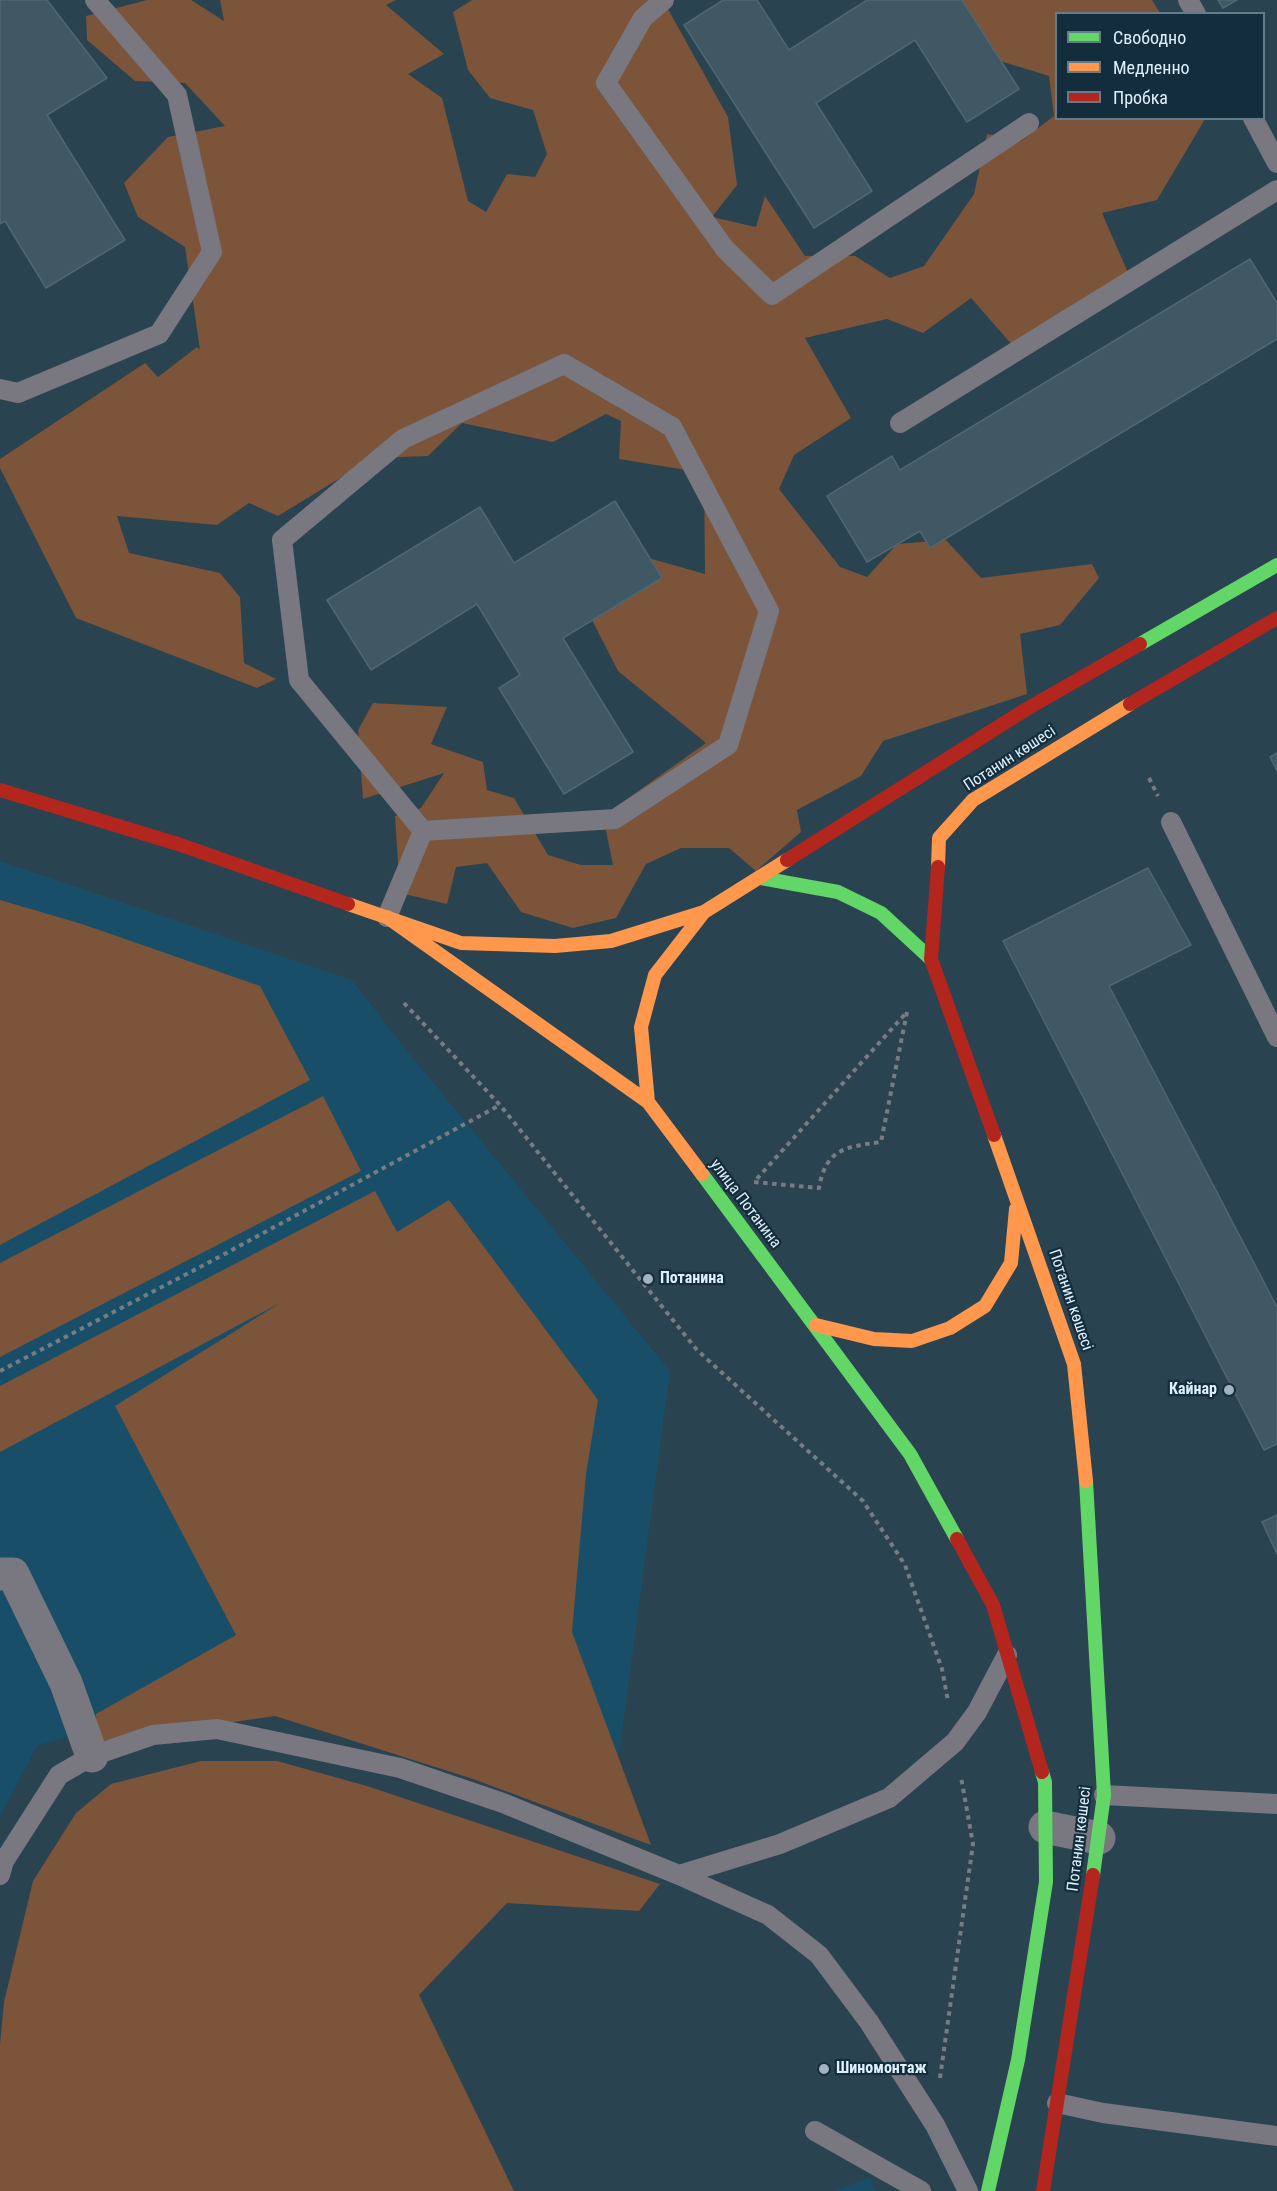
<!DOCTYPE html>
<meta charset="utf-8">
<style>
body{margin:0}
#map{position:relative;width:1277px;height:2191px;overflow:hidden;background:#294351;font-family:"Roboto Condensed",sans-serif}
canvas{display:block}
.legend{position:absolute;left:1055px;top:12px;width:210px;height:108px;box-sizing:border-box;background:#132d3c;border:2px solid #647b89;margin:0;padding:8px 10px;list-style:none;font-size:18px;color:#def0fc}
.legend li{display:flex;align-items:center;gap:12px;height:30px}
.legend b{width:30px;border:2px solid #647b89}
</style>
<div id="map">
<canvas width="1277" height="2191"></canvas>
<ul class="legend">
<li><b style="height:8px;background:#63d668"></b>Свободно</li>
<li><b style="height:8px;background:#ff974d"></b>Медленно</li>
<li><b style="height:8px;background:#b3261e"></b>Пробка</li>
</ul>
</div>
<script>
const context = document.querySelector('canvas').getContext('2d');
context.lineJoin = 'round';
function fillPath(path, color) {
  context.fillStyle = color;
  context.fill(path, 'evenodd');
}
function strokePath(path, color, width, dash) {
  context.strokeStyle = color;
  context.lineWidth = width;
  context.lineCap = dash ? 'butt' : 'round';
  context.setLineDash(dash || []);
  context.stroke(path);
}
function drawText(font, color, halo, rows, align = 'center') {
  context.font = font + ' "Roboto Condensed",sans-serif';
  context.lineWidth = 4.5;
  context.setLineDash([]);
  context.textBaseline = 'middle';
  context.strokeStyle = halo;
  context.fillStyle = color;
  for (const [text, x, y, turn = 0] of rows) {
    context.save();
    context.translate(x, y);
    context.rotate((+turn || 0) * Math.PI / 180);
    context.textAlign = isNaN(turn) ? turn : align;
    if (halo) context.strokeText(text, 0, 0);
    context.fillText(text, 0, 0);
    context.restore();
  }
}
fillPath(new Path2D(`
 M0,861L352,980L399,1041L670,1371L615,1785L211,1689L37,1746L0,1816Z
 M870,2177L875,2191H835Z`), '#194e68');
fillPath(new Path2D(`
 M147,0H191L224,21L220,0H396L386,5L444,54L408,74L442,98L468,201L486,212L507,174L535,177L547,154L533,110L490,98L468,70L453,12L472,0H663L728,117L737,185L712,217L756,227L765,196L805,256H855L890,278L924,266L974,194L987,134L1021,141L1054,116L1049,76L984,56L943,0H1152L1160,13L1056,14V118L1205,119L1157,200L1102,213L1130,277L1014,347L971,298L923,333L887,319L805,338L851,418L794,455L779,489L840,567L867,577L897,544L946,540L981,578L1092,564L1099,578L1060,625L1020,634L1027,694L883,741L861,776L797,810L801,832L756,871L729,848H681L646,864L616,918L573,928L521,912L487,863L456,867L447,904L400,893L395,816L421,808L444,773L363,799L358,730L373,703L447,707L431,744L483,762L487,790L514,798L548,855L581,865H613L603,816L706,743L618,671L587,610L638,555L705,574L704,473L619,459L621,421L606,414L553,442L462,423L428,456L373,458L278,516L249,503L217,525L117,516L129,553L220,573L240,597L244,663L276,679L257,688L76,618L0,468V459L145,363L158,377L197,347L200,350L185,247L138,217L124,183L168,137L225,126L185,83L135,81L87,40L86,16Z
 M0,900L82,924L260,986L310,1080L0,1245Z
 M323,1096L361,1171L0,1357V1263Z
 M375,1191L397,1232L449,1200L598,1400L586,1474L572,1632L651,1845L473,1779L275,1716L97,1742L96,1714L236,1635L115,1406L280,1303L0,1452V1386Z
 M201,1761H277L367,1786L660,1884L639,1911L507,1903L419,1995L514,2191H0V2044L4,2002L33,1881L76,1813L111,1784Z`), '#7b5439');
const building = new Path2D(`
 M0,0H47L107,78L47,115L125,240L46,288L5,221L0,224Z
 M723,0H757L789,50L867,0H962L1019,89L967,122L915,40L816,103L872,191L814,228L684,25Z
 M1218,0H1237L1223,8Z
 M1250,259L1277,303V339L930,548L920,531L867,562L827,496L892,456L900,470Z
 M615,501L662,578L563,638L633,752L564,794L499,688L520,675L477,604L371,670L327,600L480,507L514,563Z
 M1277,753V771L1270,757Z
 M1148,868L1191,945L1109,986L1277,1307V1444L1264,1450L1003,941Z
 M1277,1515V1554L1262,1522Z`);
fillPath(building, '#405864');
strokePath(building, '#4f6773', 1.5);
strokePath(new Path2D(`
 M1149,778L1158,796
 M404,1003L500,1105L697,1350L863,1501L905,1565L942,1669L948,1701
 M907,1012L881,1142C846,1147 826,1148 819,1188L754,1182Z
 M0,1371L206,1264L500,1105
 M940,2078L973,1844L961,1777`), '#777c83', 4, [4.5, 4.5]);
strokePath(new Path2D(`
 M664,0L643,18L606,83L725,249L772,295L1029,123
 M1188,0L1196,14
 M1253,118L1277,163
 M0,389L18,393L159,334L212,252L177,95L95,0
 M900,423L1277,190
 M1171,822L1277,1037
 M387,917L423,831L615,819L728,745L769,611L672,427L564,364L403,439L282,540L299,680L423,831
 M1104,1795L1277,1804
 M0,1875L4,1861L59,1775L92,1756L153,1735L217,1729L400,1768L503,1803L679,1875L780,1844L889,1798L955,1742L977,1712L1007,1655
 M679,1875L768,1915L819,1955L869,2022L935,2125L968,2191
 M1057,2103L1103,2113L1277,2136
 M815,2131L921,2191`), '#79777f', 20);
strokePath(new Path2D(`
 M0,1574H13L66,1683L92,1756
 M1045,1827L1099,1838`), '#79777f', 33);
strokePath(new Path2D(`
 M1140,644L1277,565
 M761,878L838,892L881,913L931,959
 M702,1174L910,1454L957,1539
 M1086,1481L1104,1795L1093,1875
 M988,2191L1018,2060L1046,1882L1045,1782L1042,1772`), '#63d668', 14);
strokePath(new Path2D(`
 M938,867L939,838L973,800L1130,704
 M348,904L461,943L555,946L611,941L704,912L787,860
 M387,917L648,1102L702,1174
 M648,1102L641,1027L655,975L704,912
 M994,1135L1074,1364L1086,1481
 M816,1325L874,1339L912,1341L950,1328L985,1306L1011,1263L1016,1209`), '#ff974d', 14);
strokePath(new Path2D(`
 M1130,704L1277,618
 M0,790L181,845L348,904
 M787,860L1025,710L1140,644
 M938,867L931,959L994,1135
 M957,1539L993,1605L1042,1772
 M1043,2191L1093,1875`), '#b3261e', 14);
for (const [x, y, r, color] of [
 [648,1279,6,"#9fb3c0"],
 [1229,1390,6,"#9fb3c0"],
 [824,2069,6,"#9fb3c0"]
]) {
  const dot = new Path2D();
  dot.arc(x, y, r, 0, 2 * Math.PI);
  context.fillStyle = color;
  context.fill(dot);
  strokePath(dot, '#132d3c', 2);
}
drawText('16px', '#def0fc', '#132d3c', [
 ["Потанин көшесі",1010,759,-33],
 ["улица Потанина",745,1204,53],
 ["Потанин көшесі",1070,1300,71],
 ["Потанин көшесі",1080,1839,-83]
]);
drawText('bold 16px', '#def0fc', '#132d3c', [
 ["Потанина",660,1279],
 ["Кайнар",1217,1390,"right"],
 ["Шиномонтаж",836,2069]
], 'left');
</script>
